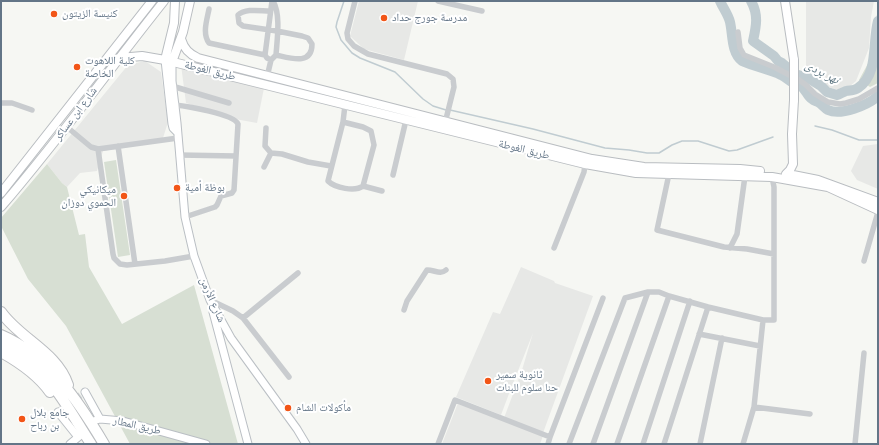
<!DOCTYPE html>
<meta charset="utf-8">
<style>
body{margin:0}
#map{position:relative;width:879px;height:445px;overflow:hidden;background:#f6f7f3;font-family:"Varela Round",sans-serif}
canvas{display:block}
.frame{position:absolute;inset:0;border:2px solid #637587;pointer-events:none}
</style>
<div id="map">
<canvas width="879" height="445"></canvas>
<div class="frame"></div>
</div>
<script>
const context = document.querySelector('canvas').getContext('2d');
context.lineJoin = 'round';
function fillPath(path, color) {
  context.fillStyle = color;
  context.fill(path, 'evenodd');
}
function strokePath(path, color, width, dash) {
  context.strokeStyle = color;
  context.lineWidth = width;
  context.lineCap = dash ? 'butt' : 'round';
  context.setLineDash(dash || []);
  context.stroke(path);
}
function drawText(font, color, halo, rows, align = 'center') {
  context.font = font + ' "Varela Round","Noto Naskh Arabic",sans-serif';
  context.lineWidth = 4;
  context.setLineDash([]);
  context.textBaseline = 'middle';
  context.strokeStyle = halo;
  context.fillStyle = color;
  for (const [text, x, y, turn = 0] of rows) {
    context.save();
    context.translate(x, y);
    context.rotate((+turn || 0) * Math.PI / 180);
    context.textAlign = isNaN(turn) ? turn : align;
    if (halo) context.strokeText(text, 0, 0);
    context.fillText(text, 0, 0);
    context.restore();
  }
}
fillPath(new Path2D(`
 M359,1H418L404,60L364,49L350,36Z
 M806,1H874L871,17L869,48L856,81L849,87L838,90L831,88L806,75Z
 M145,61L161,72L168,122L163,138L124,148L103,151L97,171L80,173L67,187L62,183L47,164L128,65Z
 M181,65L264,88L257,123L235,119L186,103Z
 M878,144V189L857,180L851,171L863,146Z
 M521,267L554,281L555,283L593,296L543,433L504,418L522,370L533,333L510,391L501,415L456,397L493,312L500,314Z
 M458,403L543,436L540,444H442Z`), '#e7e8e6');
fillPath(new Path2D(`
 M878,11V83L870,87L859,80L871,58L873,28Z
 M116,160L130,255L118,257L104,162Z
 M47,164L62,183L67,187L79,235L85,234L89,267L122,324L194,285L238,444H130L66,326L28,279L1,226V218Z`), '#d7dfd3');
strokePath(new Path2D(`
 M344,1L337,22L336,27L341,40L352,53L360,58L395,72L423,99L433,106L446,110
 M450,110L533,129L605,148L629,150L647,153H659L672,145L682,141H698L729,151L737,150L773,137
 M815,126L832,130L859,140H878`), '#c0ccd1', 1.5);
strokePath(new Path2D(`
 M720,1C723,8 728,14 730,22C733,35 731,52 742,61C755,67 769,69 781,75C788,78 792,85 800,85C806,89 807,96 812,99C814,101 816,101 818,102C822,104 824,108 828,110C841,116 868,105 878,96
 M751,1C759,15 756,27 753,41L774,56L778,61L782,63L795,74L808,78L821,86L827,92L837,95C840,94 843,92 846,91C850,90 854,91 858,88C879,74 872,43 878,21`), '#c0ccd1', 10);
strokePath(new Path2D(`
 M58,412L85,392`), '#d1d6d8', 7, [7, 3.5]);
const secondary = new Path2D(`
 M165,60L172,124L173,128L177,132
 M172,62V81L177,123L185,217L194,256L210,300L231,338L297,429L306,444
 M213,312L248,444
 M85,392L100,419
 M58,412L78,437
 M90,422L100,419L123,421L206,444
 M70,444L82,434`);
const primary = new Path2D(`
 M785,1L794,60
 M181,39C184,49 189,54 198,58L592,159L644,167L740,169L760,171
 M119,58L142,56L165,60L585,164L636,173L772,177L828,187L878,210
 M165,60L174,23L175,1
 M172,62L183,32L190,1
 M786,174L790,170L793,164L792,134L794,100
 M793,175L818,180L878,202
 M1,193L152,1
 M1,207C58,141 109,70 164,1`);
const motorway = new Path2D(`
 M1,312C20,339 57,352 68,385
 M1,335C48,355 79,402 104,444
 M1,343C48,366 64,402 91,444
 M1,352C19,362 38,375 50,392`);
strokePath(secondary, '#babfc4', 9);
strokePath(primary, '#b9bdc1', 10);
strokePath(motorway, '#babdc0', 12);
strokePath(new Path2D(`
 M355,1L347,33L348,39L354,46L368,54L447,74L453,79L454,87L445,123
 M438,1L482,11
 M209,9C207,20 202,33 209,43L265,55L267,58L271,60
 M270,11C260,11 246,8 238,15L239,23L243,26L277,31L302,36L308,38L312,44C312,66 290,58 276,55
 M738,32L740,48L744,55L774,67L799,80L806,85L815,94L828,102L840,104L846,103L859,99L878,88
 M265,55L272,1
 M267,77L271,60L276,55C277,40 281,14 273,1
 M172,86L229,103
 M1,103H12L32,110
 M175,105C186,106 234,114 238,124L234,190L232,193L221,196L217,205L215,207L185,217
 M345,105L343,122L363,127L371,131L374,145L363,186
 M343,122L328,181C335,188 355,192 363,186L382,191
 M67,127L91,147L98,149L178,138
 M266,128L265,146L271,153L282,154L308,162L331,166
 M118,146L135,264
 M98,149L113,254L114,258L120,264L127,265L165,261L194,256
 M179,155L236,156
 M264,167L271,153
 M669,174L657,230L724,247L747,249L774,254
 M393,175L406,120
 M554,248L584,172L585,164
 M730,248L737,234L745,176
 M864,261L878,212
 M210,300L233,311L243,318L289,377
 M404,310L407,301L427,270C435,270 440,275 446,270
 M243,318L298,273
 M699,334L760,346
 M754,407L810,414
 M438,444L455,400L550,437L603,298
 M548,444L550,437
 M569,444L625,298L648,292H659L669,296L708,307L763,320H774V187L772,177
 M593,444L648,292
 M617,444L669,296
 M643,444L690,301
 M664,444L708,307
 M700,444L722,338
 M743,444L754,407L763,320
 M855,444L864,353`), '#c9cccf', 5.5);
strokePath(secondary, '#fff', 7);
strokePath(primary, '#fff', 8);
strokePath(motorway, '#fff', 10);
const primaryBridge = new Path2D(`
 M794,60V100`);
strokePath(primaryBridge, '#b9bdc1', 10, []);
strokePath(primaryBridge, '#fff', 8);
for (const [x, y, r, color] of [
 [54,14,4,"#f25517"],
 [384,18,4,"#f25517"],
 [77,67,4,"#f25517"],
 [177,188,4,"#f25517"],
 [124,196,4,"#f25517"],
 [488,381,4,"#f25517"],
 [288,408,4,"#f25517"],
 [22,419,4,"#f25517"]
]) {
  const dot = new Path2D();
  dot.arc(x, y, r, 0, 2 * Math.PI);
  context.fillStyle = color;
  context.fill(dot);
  strokePath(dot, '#fff', 1.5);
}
drawText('11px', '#637587', '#fff', [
 ["كنيسة الزيتون",62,14],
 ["مدرسة جورج حداد",392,18],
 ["كلية اللاهوت",85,61],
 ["الخاصة",85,74],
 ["بوظة أمية",185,188],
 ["ميكانيكي",116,190,"right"],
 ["الحموي دوزان",116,203,"right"],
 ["ثانوية سمير",496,375],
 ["حنا سلوم للبنات",496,388],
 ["مأكولات الشام",296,408],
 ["جامع بلال",30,413],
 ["بن رباح",30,426]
], 'left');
drawText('11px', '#637587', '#fff', [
 ["طريق الغوطة",210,71,14],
 ["شارع ابن عساكر",76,114,-53],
 ["طريق الغوطة",524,150,14],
 ["شارع الأرمن",212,300,66],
 ["طريق المطار",137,426,13]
]);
drawText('italic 12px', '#5f7783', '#fff', [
 ["نهر بردى",822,73,27]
]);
</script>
